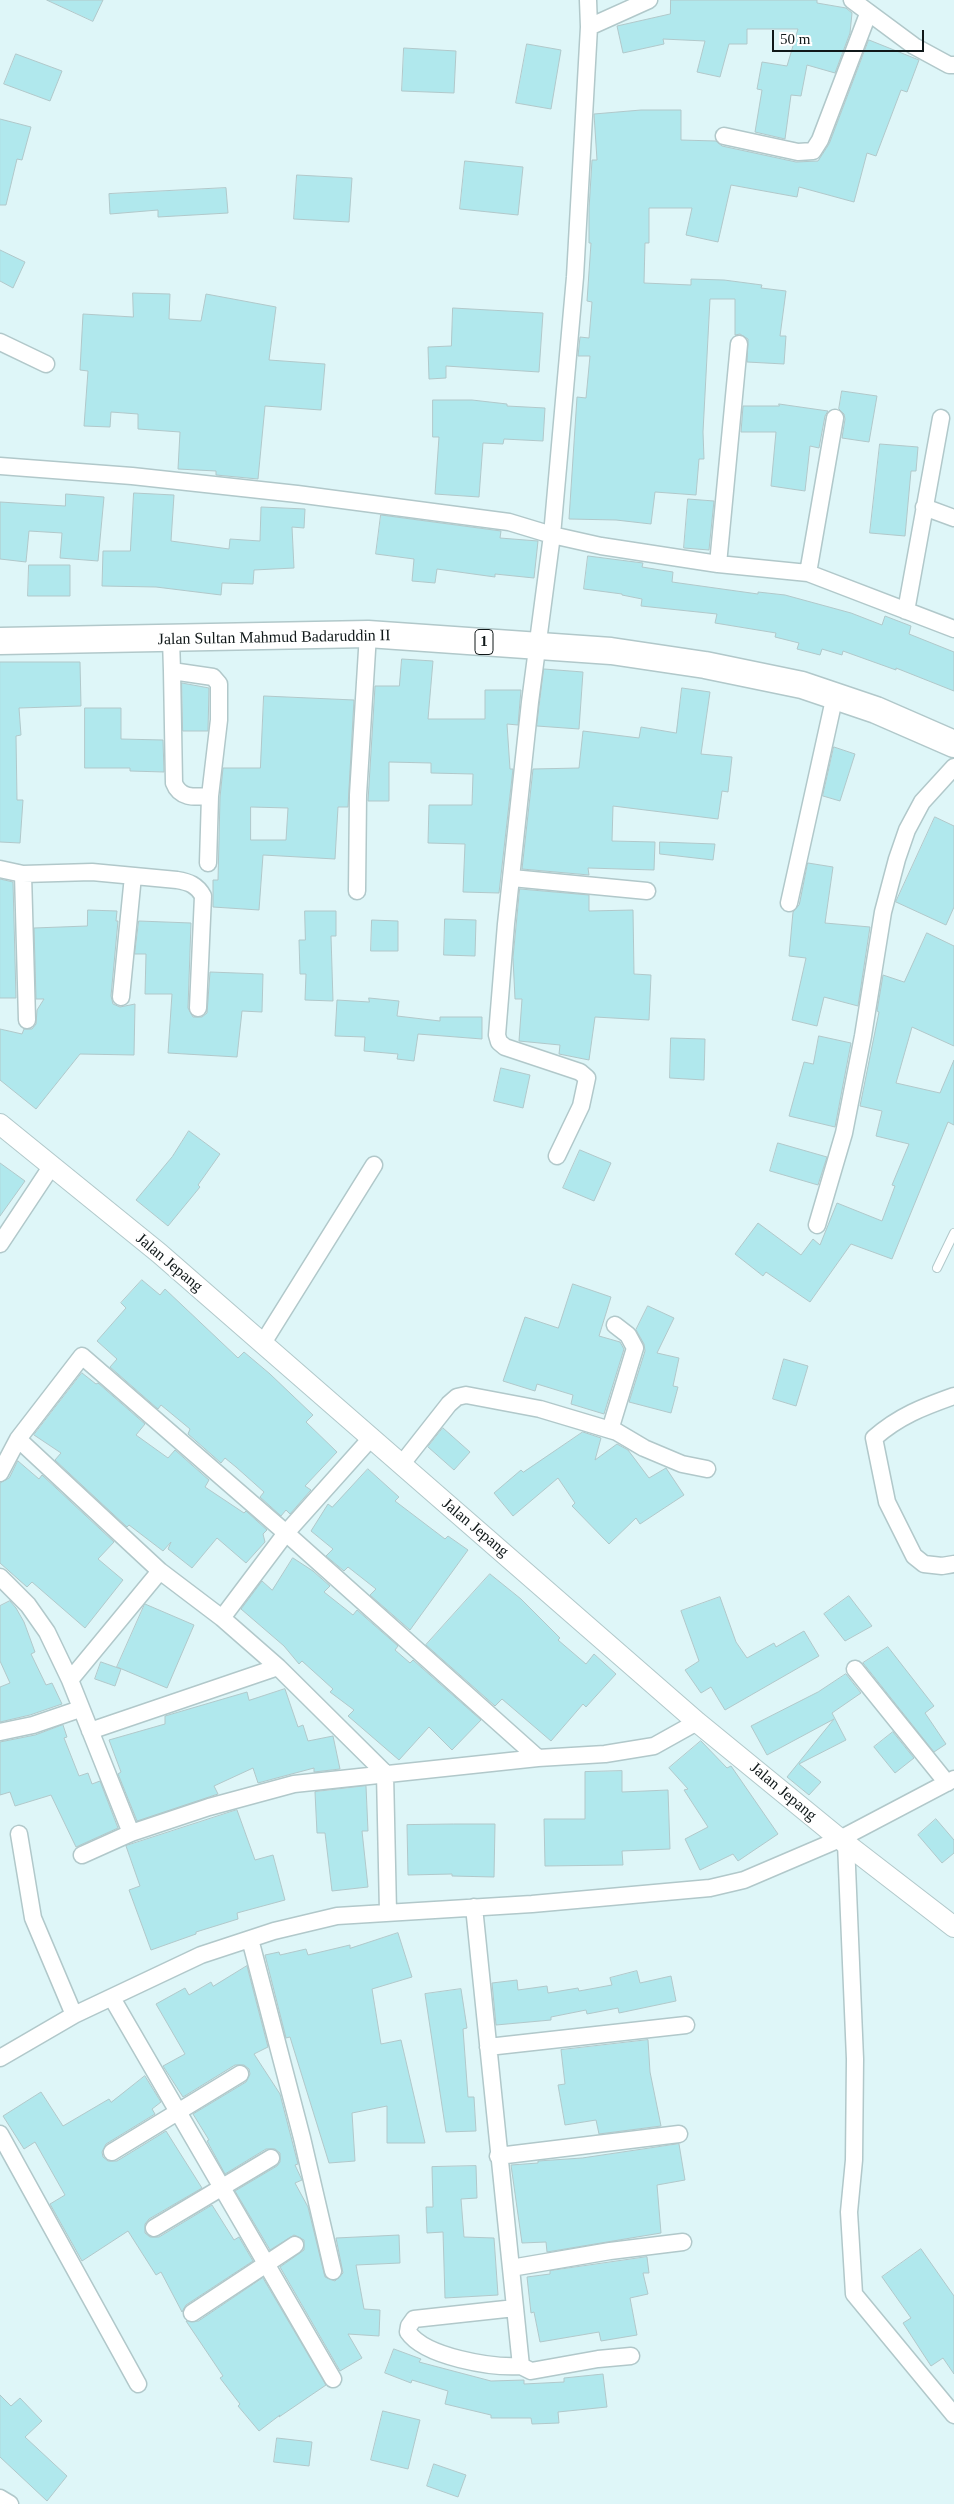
<!DOCTYPE html>
<style>
body{margin:0}
#map{position:relative;width:954px;height:2504px;overflow:hidden;background:#def6f8;font-family:"Times New Roman",serif}
canvas{display:block}
.scale{position:absolute;left:772px;top:30px;width:152px;height:22px;box-sizing:border-box;border:2px solid #101819;border-top:0;padding-left:6px;font-size:15px;line-height:18px;white-space:nowrap;color:#101819;-webkit-text-stroke:4px #fff;paint-order:stroke}
</style>
<div id="map">
<canvas width="954" height="2504"></canvas>
<div class="scale">50 m</div>
</div>
<script>
const context = document.querySelector('canvas').getContext('2d');
context.lineJoin = 'round';
function fillPath(path, color) {
  context.fillStyle = color;
  context.fill(path, 'evenodd');
}
function strokePath(path, color, width, dash) {
  context.strokeStyle = color;
  context.lineWidth = width;
  context.lineCap = dash ? 'butt' : 'round';
  context.setLineDash(dash || []);
  context.stroke(path);
}
function drawText(font, color, halo, rows, align = 'center') {
  context.font = font + ' "Times New Roman",serif';
  context.lineWidth = 4;
  context.setLineDash([]);
  context.textBaseline = 'middle';
  context.strokeStyle = halo;
  context.fillStyle = color;
  for (const [text, x, y, turn = 0] of rows) {
    context.save();
    context.translate(x, y);
    context.rotate((+turn || 0) * Math.PI / 180);
    context.textAlign = isNaN(turn) ? turn : align;
    if (halo) context.strokeText(text, 0, 0);
    context.fillText(text, 0, 0);
    context.restore();
  }
}
const building = new Path2D(`
 M47,0H103L93,21Z
 M671,0H817V3L846,8L852,13L850,33L835,73L807,65L801,96L791,95L785,139L755,132L762,90L757,89L762,62L787,66L798,29H747V44H729L720,77L697,72L705,41L663,39L664,44L623,53L617,26L670,14Z
 M869,40L919,60L907,92L901,90L876,156L867,153L854,202L799,187L797,197L731,185L718,242L686,235L692,208H649V243H645L644,283L691,285V279L724,280L762,285L761,288L786,291L780,336H786L784,364L747,362L748,339L740,334L735,335V299H710L703,432L704,459H699L696,495L655,492L651,524L616,520L569,519L577,397L586,398L590,356H578L580,337L589,338L592,302L587,301L591,243H589V209L592,160H597L594,114L641,110H681V140L716,141L722,146L796,162L818,161L829,144Z
 M527,44L561,50L551,109L516,103Z
 M404,48L456,51L454,93L402,91Z
 M16,54L62,71L50,101L4,84Z
 M0,119L31,127L22,160L17,159L6,205H0Z
 M465,161L523,167L518,215L460,209Z
 M297,175L352,178L349,222L294,219Z
 M226,188L228,213L158,217V210L110,214L109,194Z
 M0,250L25,262L13,288L0,281Z
 M133,293L170,294L169,319L201,321L206,294L276,307L269,360L325,364L321,410L265,406L258,479L216,475V471L178,469L180,432L138,429V414L111,412L110,427L84,426L88,371L80,370L83,314L133,317Z
 M453,308L543,313L539,372L446,366V378L429,379L428,347L451,346Z
 M842,391L877,396L869,442L842,438L845,419L844,414L839,409Z
 M433,400H472L507,404V406L545,408L543,441L504,439L503,444L483,443L479,497L435,494L439,437H433Z
 M779,404L828,411L825,416L819,448L810,446L805,491L771,486L776,432H741L743,406H779Z
 M880,444L918,447L916,471H911L905,536L870,533Z
 M134,493L174,495L171,541L229,549L230,539L260,541L261,507L305,509L304,528L292,527L294,568L254,570L253,584L222,583L221,595L156,587L102,586L103,551H130Z
 M66,494L104,497L98,561L60,558L62,533L29,531L26,562L0,559V502L65,506Z
 M688,499L714,501L709,550L684,548Z
 M381,515L501,531L500,538L538,541L534,578L495,574V577L437,569L435,583L412,581L414,559L376,554Z
 M588,556L643,563L642,567L673,572L672,582L758,594V592L785,595L851,613L882,625L885,616L911,626L909,634L954,652V691L896,668V670L843,651L842,655L822,649L820,655L797,649L799,643L775,637L776,633L715,623L717,614L641,606L642,599L622,595V594L584,589Z
 M29,565H70V596H28Z
 M402,659L433,661L428,719H485V690H521L518,725L507,724L510,769H513L499,893L463,892L465,844L428,843L429,805H472L473,774L431,773V763L389,762V801H368L375,686H399Z
 M0,662H80L81,706L19,708L21,735L16,736L17,800H23L20,843L0,842Z
 M544,669L583,672L579,729L537,726Z
 M182,683L209,688L208,731H183Z
 M682,688L710,692L701,754L732,757L728,792L722,791L718,819L613,806L612,841L655,842L654,870L588,868L589,875L522,869L533,769L579,768L583,731L639,738L641,727L676,733Z
 M264,696L354,700L348,807H338L335,859L263,855L259,910L213,907V880H218L220,797L223,768H260ZM251,807L288,808L286,840H251Z
 M85,708H121V739L163,740L164,772L130,771V768H85Z
 M834,747L855,754L840,801L823,796Z
 M935,817L954,826V907L946,925L896,902Z
 M660,842L715,844L713,860L660,854Z
 M808,863L833,867L825,923L870,927L858,1006L824,997L817,1026L792,1020L806,958L789,956L793,912L799,905Z
 M0,879L13,882L16,998H0Z
 M520,889L589,895V911L633,910L634,974L651,975L649,1020L595,1017L589,1060L559,1054L560,1045L519,1041L522,999H515L513,958Z
 M88,910L117,911L116,921H118L111,996L113,1004L120,1007L135,1004L134,1055L80,1054L36,1109L0,1080V1029L22,1034L24,1029H32L36,1024L37,1010L44,999H36L34,928L87,926Z
 M305,911H336V936H331L333,1001L305,1000L306,974H300L299,940H305Z
 M445,919L476,920L475,956L444,955Z
 M372,920L398,921V951H371Z
 M139,921L191,923L188,1008L193,1017H202L207,1013L210,972L263,974L262,1012L242,1011L237,1057L168,1053L172,994H145L146,954H135Z
 M927,933L954,946V1046L912,1027L896,1083L940,1093L954,1060V1125L948,1122L892,1259L851,1244L810,1302L766,1272L763,1276L735,1254L758,1223L801,1255L813,1239L820,1245L837,1203L882,1221L895,1186L892,1185L909,1144L876,1136L882,1111L860,1106L879,1012L877,1011L883,975L904,982Z
 M369,998L399,1001L397,1016L440,1021V1017H482V1039L418,1034L414,1061L397,1059L398,1054L364,1051L365,1037L335,1036L337,1000L369,1002Z
 M819,1036L851,1043L835,1127L789,1116L804,1062L813,1064Z
 M671,1038L705,1039L704,1080L670,1078Z
 M501,1068L530,1075L523,1108L494,1101Z
 M189,1131L220,1154L198,1185L200,1187L168,1226L136,1200L172,1157Z
 M778,1143L827,1157L818,1185L770,1171Z
 M580,1150L611,1163L594,1201L563,1188Z
 M0,1163L25,1181L0,1216Z
 M142,1280L160,1295L165,1289L238,1358L244,1352L270,1374L313,1415L306,1422L337,1452L305,1486L311,1490L290,1514L286,1510L281,1516L260,1497L264,1492L236,1467L225,1458L221,1463L188,1434L190,1429L161,1405L158,1409L110,1367L117,1359L97,1341L126,1308L121,1303Z
 M573,1284L611,1297L599,1336L620,1342L624,1349L604,1414L571,1404L573,1395L537,1384L535,1391L503,1381L525,1317L558,1328Z
 M648,1306L674,1318L657,1353L679,1358L673,1386L678,1387L671,1413L629,1402L645,1351L644,1344L636,1330Z
 M784,1359L808,1366L796,1406L773,1399Z
 M82,1373L96,1384L98,1383L145,1424L136,1435L168,1458L175,1450L209,1480L205,1487L244,1513L246,1511L267,1530L263,1534L265,1542L246,1563L217,1538L192,1568L168,1549L171,1542L163,1551L129,1525L127,1527L55,1460L61,1453L34,1435Z
 M443,1428L470,1452L454,1470L428,1447Z
 M583,1432L601,1438L595,1460L617,1444L628,1450L649,1478L666,1468L684,1495L640,1524L636,1518L609,1544L572,1506L575,1503L558,1478L513,1516L494,1493L521,1470L523,1472Z
 M18,1461L39,1479L42,1475L114,1542L98,1559L123,1580L85,1628L32,1582L27,1587L0,1563V1483L9,1478Z
 M368,1469L399,1497L395,1501L445,1539L448,1536L468,1550L410,1630L370,1595L376,1589L348,1567L344,1571L326,1556L333,1549L311,1531L328,1504L332,1507Z
 M293,1558L313,1571L330,1586L324,1592L353,1615L357,1610L398,1646L395,1650L410,1663L413,1660L481,1720L452,1750L429,1727L399,1760L348,1716L354,1710L330,1692L333,1689L302,1661L299,1664L284,1646L241,1609L262,1581L272,1590Z
 M490,1574L521,1599L560,1638L558,1640L586,1664L594,1654L616,1674L586,1707L583,1704L551,1741L502,1699L495,1706L426,1645Z
 M849,1596L872,1626L845,1641L824,1614Z
 M720,1597L736,1642L747,1658L774,1643L776,1647L804,1631L819,1656L725,1710L711,1687L701,1693L685,1670L699,1661L681,1611Z
 M10,1601L16,1608L24,1622L35,1652L31,1654L46,1685L52,1683L62,1704L30,1715L0,1722V1687L10,1683L0,1661V1606Z
 M145,1604L194,1625L167,1688L117,1667Z
 M888,1647L934,1706L925,1713L946,1744L934,1752L863,1663Z
 M101,1662L121,1669L115,1686L95,1679Z
 M846,1674L861,1693L832,1713L846,1740L799,1764L821,1782L809,1795L787,1777L834,1719L767,1755L751,1726L818,1692Z
 M285,1689L298,1727L303,1725L308,1741L333,1736L340,1769L314,1772V1768L258,1783L253,1768L214,1786L218,1794L137,1821L118,1774L121,1772L109,1740L165,1724V1716L247,1692L249,1700Z
 M63,1725L67,1737L64,1738L79,1776L88,1773L92,1784L100,1781L118,1828L76,1847L51,1795L15,1806L10,1792L0,1795V1742L35,1735Z
 M893,1732L914,1758L895,1773L874,1747Z
 M701,1741L727,1768L731,1766L778,1834L738,1861L733,1854L700,1870L685,1839L708,1827L684,1790L688,1789L669,1768Z
 M622,1771V1792L668,1790L670,1849L622,1851L623,1865L545,1866L544,1819H585V1772Z
 M366,1786L368,1831H362L368,1887L332,1891L325,1833H317L315,1792Z
 M237,1810L255,1860L273,1855L285,1900L237,1913L238,1919L196,1932V1934L151,1950L129,1890L140,1886L126,1846Z
 M936,1819L954,1840V1853L942,1863L918,1835Z
 M454,1824H495L494,1877L452,1876V1874L408,1875L407,1825Z
 M398,1933L412,1977L372,1989L381,2044L401,2040L425,2143H387V2106L352,2113L355,2161L329,2163L290,2037L286,2038L265,1955L279,1952L280,1955L306,1949L308,1955L350,1945V1948Z
 M247,1966L268,2047L254,2054L280,2094L298,2164L295,2165L302,2180L295,2183L308,2207L325,2277L335,2281L343,2273L336,2238L399,2235L400,2263L356,2265L364,2309L380,2310L379,2336L348,2334L362,2358L340,2371L280,2267L304,2250V2240L294,2235L270,2250L235,2191L277,2166L280,2162V2153L275,2149H266L225,2174L207,2141L209,2140L193,2114L246,2082L250,2074L249,2069L244,2065H235L183,2097L163,2066L185,2054L156,2004L185,1988L189,1995L211,1982L213,1986Z
 M637,1971L640,1983L671,1976L676,2001L619,2013L618,2008L587,2014L586,2010L551,2017V2020L496,2025L492,1983L517,1980L518,1990L547,1986L548,1993L578,1988L579,1991L612,1985L610,1978Z
 M461,1989L467,2028L463,2029L468,2097H474L476,2131L446,2132L425,1994Z
 M648,2040L650,2072L661,2126L599,2134L596,2120L565,2125L558,2085L565,2084L561,2050Z
 M145,2076L161,2102L152,2109L155,2114L106,2144L102,2152L103,2157L108,2161H117L166,2131L202,2188L149,2219L145,2224V2233L150,2237H159L212,2205L234,2240L239,2237L253,2261L186,2305L182,2312L161,2272L156,2275L128,2231L82,2261L50,2204L65,2195L35,2142L24,2149L3,2116L41,2092L63,2126L109,2099L111,2102Z
 M679,2144L685,2180L657,2185L661,2233L547,2252L546,2242L522,2243L511,2165L538,2163V2161L582,2158Z
 M476,2166L477,2198L461,2199L464,2237L494,2238L498,2295L445,2298L443,2232L427,2233L426,2207H433L432,2167Z
 M921,2249L954,2296V2374L943,2358L931,2366L903,2323L911,2318L882,2277Z
 M647,2257L649,2273H643L648,2294L630,2298L637,2335L601,2341L599,2332L540,2342L534,2312L531,2313L527,2277L550,2274V2271Z
 M263,2278L326,2385L279,2417L280,2415L259,2431L238,2406L240,2404L220,2378L223,2376L186,2321H198Z
 M394,2349L421,2359L419,2362L491,2381L524,2380V2384L564,2382V2378L603,2374L607,2407L558,2412L559,2423L532,2424L531,2418H491V2415L445,2404L448,2391L412,2380L411,2383L385,2373Z
 M0,2395L11,2406L20,2398L42,2421L25,2437L67,2476L47,2501L0,2457Z
 M383,2411L420,2420L408,2469L371,2460Z
 M277,2438L312,2442L309,2466L274,2462Z
 M434,2464L466,2475L458,2497L427,2486Z`);
fillPath(building, '#b0e8ed');
strokePath(building, '#b1c8ca', 1);
const service = new Path2D(`
 M937,1268L954,1233`);
const minor = new Path2D(`
 M852,0L914,46L949,65H954
 M589,27L649,0
 M724,136L798,152L813,151L820,140L868,14
 M0,342L46,364
 M0,466L132,476L297,494L509,522L552,535L601,546L718,564L808,573L954,629
 M924,507L954,518
 M718,564L739,344
 M808,573L835,418
 M906,611L941,418
 M171,639L172,671L213,677L219,684V720L210,796L208,863
 M172,671L174,783C180,799 195,797 210,796
 M0,869L23,874L92,872L177,880C189,882 197,885 203,896L198,1008
 M23,874L27,1020
 M512,878L647,891
 M357,891L358,795L368,634
 M789,903L835,695
 M121,997L133,876
 M557,1156L581,1106L587,1078L580,1072L505,1047L499,1042L497,1035L506,924L530,702L552,535L575,277L589,27L588,0
 M817,1225L844,1133L863,1036L883,912L897,859L907,830L922,802L954,767
 M0,1244L51,1167
 M263,1343L374,1165
 M954,1396C923,1407 899,1416 874,1438L887,1502L914,1556L924,1564L942,1566L954,1564
 M610,1430L635,1348L628,1335L615,1325
 M18,1439L160,1571L222,1618L286,1533L372,1437
 M401,1465L449,1404L457,1397L466,1395L540,1409L617,1432L644,1448L682,1464L707,1469
 M0,1473L18,1439L82,1356L286,1533L538,1758L605,1754L654,1746L697,1722
 M0,1577L28,1605L47,1632L70,1680
 M222,1618L278,1667L385,1773L388,1912
 M855,1669L947,1783
 M90,1731L278,1667
 M0,1732L33,1725L80,1709
 M131,1833L70,1680L160,1571
 M19,1834L33,1918L74,2015
 M846,1843L855,2059L854,2160L849,2212L854,2294L954,2415
 M82,1855L131,1833L209,1807L294,1784L538,1758
 M474,1907L521,2366L531,2371L598,2359L631,2356
 M250,1939L302,2138L333,2271
 M112,1998L333,2379
 M488,2047L686,2025
 M0,2058L74,2015L201,1955L274,1931L337,1916L532,1904L710,1888L744,1880L840,1839L954,1779
 M0,2134L138,2384
 M112,2152L240,2074
 M498,2156L679,2134
 M154,2228L271,2158
 M511,2268L610,2251L683,2242
 M515,2308L414,2319L409,2326L408,2332C425,2357 492,2368 521,2366
 M192,2313L295,2245
 M0,2498L10,2504`);
const tertiary = new Path2D(`
 M0,1124L159,1253L697,1722L840,1839L954,1927`);
const trunk = new Path2D(`
 M0,641L368,634L611,651L705,665L802,685L876,710L954,744`);
strokePath(service, '#b1c8ca', 10);
strokePath(minor, '#b1c8ca', 19);
strokePath(tertiary, '#b1c8ca', 22);
strokePath(trunk, '#b1c8ca', 29);
strokePath(service, '#fff', 8);
strokePath(minor, '#fff', 16);
strokePath(tertiary, '#fff', 20);
strokePath(trunk, '#fff', 26);
for (const [x, y, w] of [
 [484,642,18]
]) {
  const box = new Path2D();
  box.roundRect(x - w / 2, y - 12.5, w, 25, 4);
  context.fillStyle = '#fff';
  context.fill(box);
  strokePath(box, '#101819', 1);
}
drawText('bold 15px', '#101819', null, [
 ["1",484,642]
]);
drawText('16px', '#101819', '#fff', [
 ["Jalan Sultan Mahmud Badaruddin II",274,638,-1],
 ["Jalan Jepang",169,1263,40],
 ["Jalan Jepang",475,1528,40],
 ["Jalan Jepang",783,1792,40]
]);
</script>
